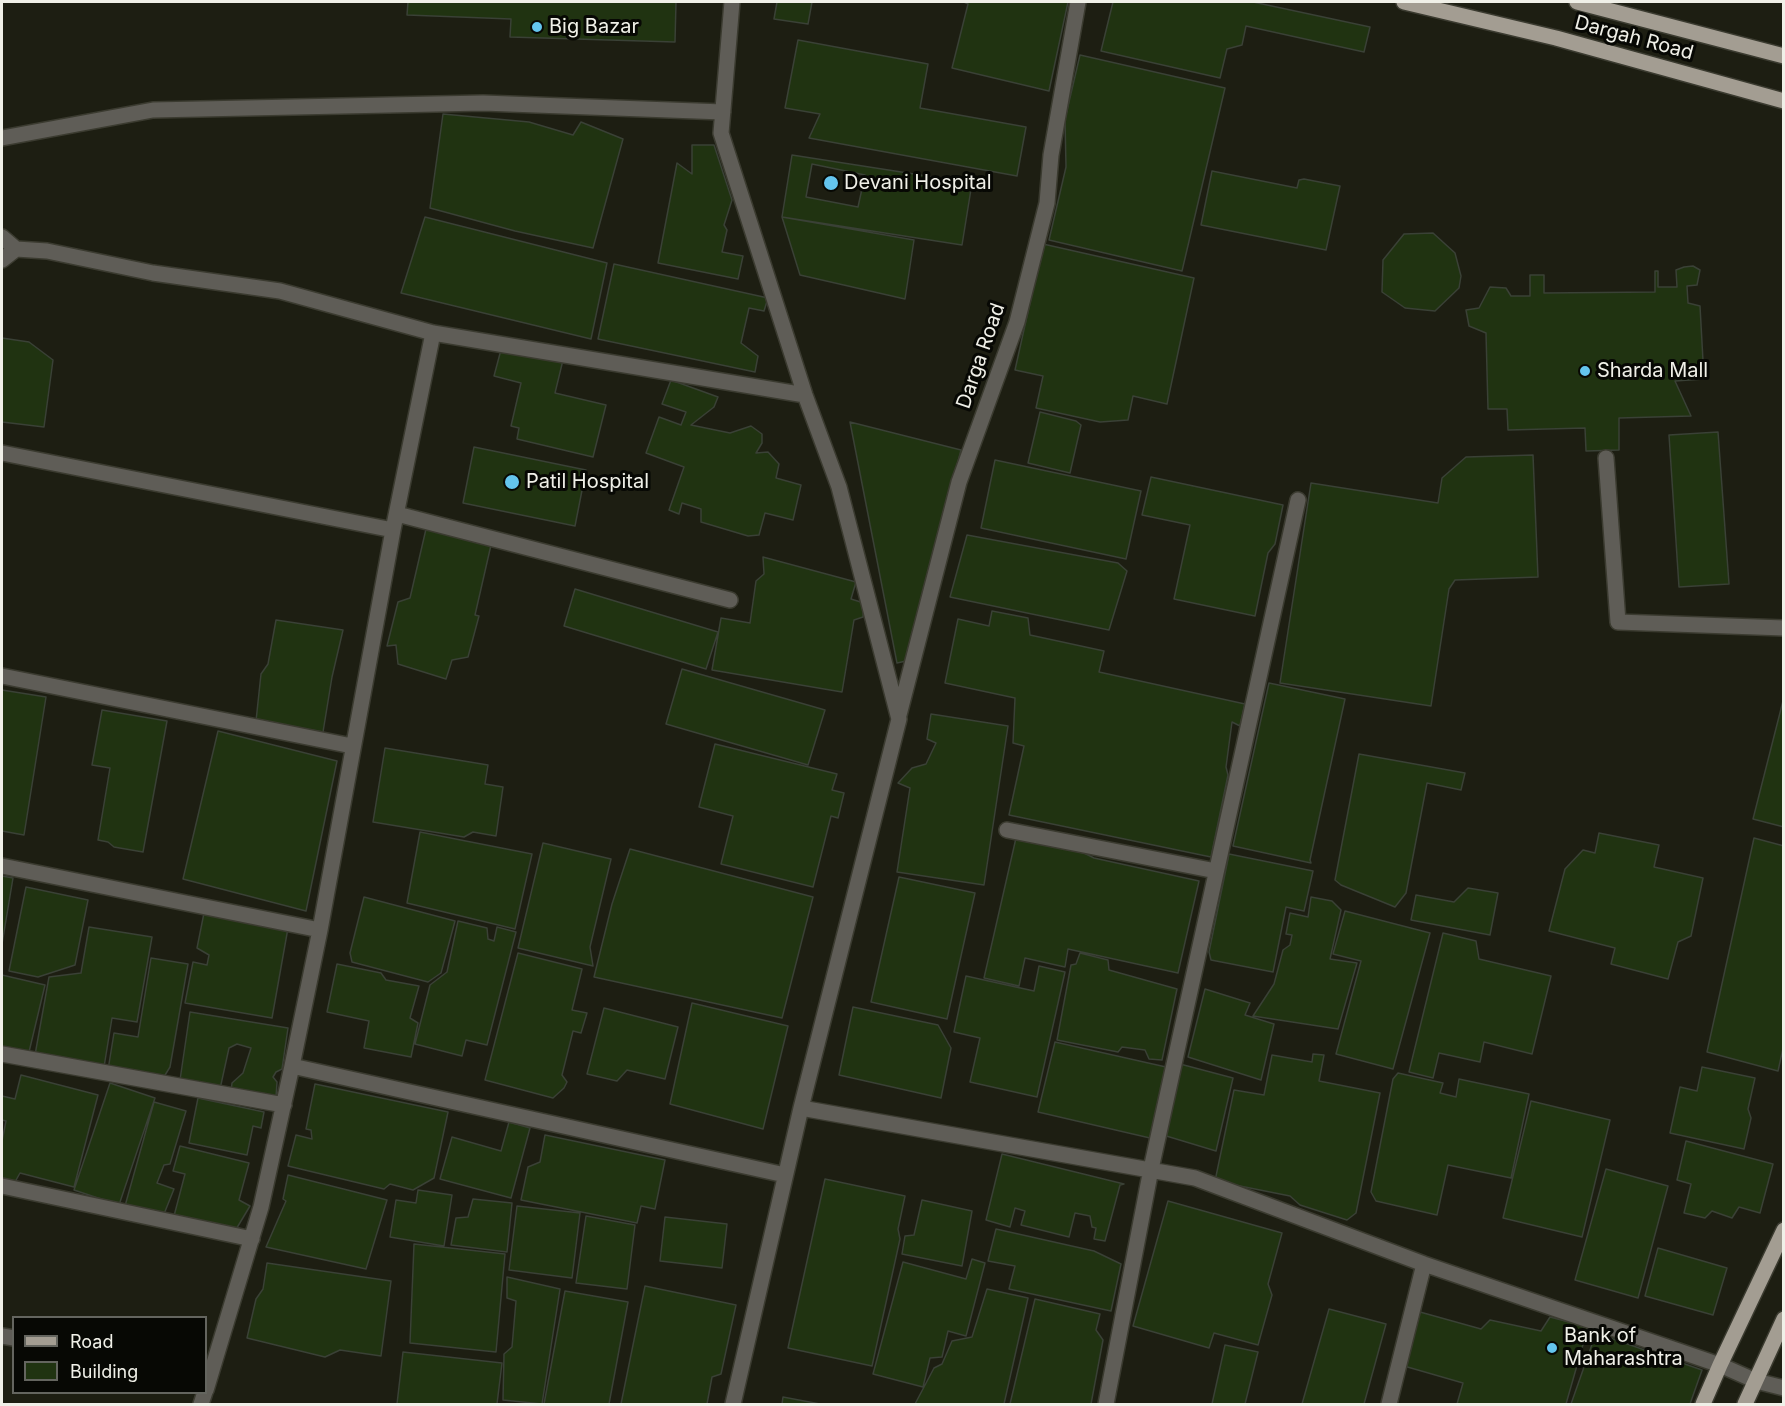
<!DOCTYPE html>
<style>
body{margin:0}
#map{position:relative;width:1785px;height:1406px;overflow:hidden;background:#1d1e12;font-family:Inter,sans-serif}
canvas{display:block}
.frame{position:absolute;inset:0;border:3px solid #f0f0e8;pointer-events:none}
.legend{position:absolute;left:12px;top:1316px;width:195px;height:78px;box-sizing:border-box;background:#070804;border:2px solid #64655f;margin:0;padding:8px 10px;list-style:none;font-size:18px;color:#f0f0e8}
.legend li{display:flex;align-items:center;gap:12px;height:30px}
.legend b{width:30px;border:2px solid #64655f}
</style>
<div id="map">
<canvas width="1785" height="1406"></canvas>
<div class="frame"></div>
<ul class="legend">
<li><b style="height:8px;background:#a39d92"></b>Road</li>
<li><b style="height:16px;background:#203311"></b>Building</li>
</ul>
</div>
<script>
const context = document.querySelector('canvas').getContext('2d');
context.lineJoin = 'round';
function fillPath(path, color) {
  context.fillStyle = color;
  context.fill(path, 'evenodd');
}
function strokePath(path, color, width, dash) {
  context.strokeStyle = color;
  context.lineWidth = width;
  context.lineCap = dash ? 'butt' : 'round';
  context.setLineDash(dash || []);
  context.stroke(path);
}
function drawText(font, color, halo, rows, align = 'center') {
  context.font = font + ' Inter,sans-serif';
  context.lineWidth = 6;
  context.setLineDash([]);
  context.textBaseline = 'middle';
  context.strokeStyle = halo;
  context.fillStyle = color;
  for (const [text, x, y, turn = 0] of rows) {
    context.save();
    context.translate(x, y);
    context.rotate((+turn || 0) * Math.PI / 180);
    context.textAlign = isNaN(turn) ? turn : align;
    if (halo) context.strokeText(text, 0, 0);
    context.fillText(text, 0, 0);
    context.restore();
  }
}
const building = new Path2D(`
 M408,2H676L675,42L510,37L511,19L407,15Z
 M777,2H812L808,24L774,19Z
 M964,2H1068L1049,91L952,68L968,4Z
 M1113,2H1253L1370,27L1364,52L1246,26L1242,45L1227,49L1220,78L1101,51Z
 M798,40L928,64L920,108L1026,127L1017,176L809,138L820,114L785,108Z
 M1080,55L1225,88L1182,271L1049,240L1066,167L1065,119Z
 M443,114L529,122L573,135L581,122L623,139L593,248L515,231L430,208Z
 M692,145H714L732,200L724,225L727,230L722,252L743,256L738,279L658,263L677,163L692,174Z
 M792,155L972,183L962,245L782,217Z
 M812,164L865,175L858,207L806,197Z
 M1212,171L1297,188L1299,180L1304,179L1340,186L1326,250L1201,225Z
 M425,217L607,263L591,339L401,293Z
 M782,217L914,240L905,299L800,275Z
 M1433,233L1455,253L1461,276L1459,288L1435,311L1405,308L1382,292L1383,260L1404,234Z
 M1043,244L1194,278L1167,404L1133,396L1128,420L1100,422L1036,408L1043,376L1015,370Z
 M614,264L768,298L764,311L749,308L741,343L758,356L755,372L598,339Z
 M1693,266L1700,270L1697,285L1687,286L1688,303L1700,306L1704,379L1675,381L1691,416L1619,418V450L1586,451L1585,428L1508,430L1507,409H1488L1486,333L1469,326L1466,310L1479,308L1490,287L1506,288L1511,296H1530V275H1544V293L1655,292V271H1658V287H1677L1676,270L1684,267Z
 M2,338L29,342L53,360L44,427L2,422Z
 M502,346L563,360L555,393L606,405L593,457L517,439L519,428L511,426L521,383L494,376Z
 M671,380L718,397L714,407L691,425L730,433L751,426L762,434V443L756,453L768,452L779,464L776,478L801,485L793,520L765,513L759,535L748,536L701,522V509L682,503L679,514L669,510L684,467L646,453L659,417L681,425L686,412L662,404Z
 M1040,412L1076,421L1081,425L1070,473L1028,463Z
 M850,422L961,450L906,661L897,663Z
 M1718,432L1729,584L1679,587L1669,435Z
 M474,447L586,470L575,526L463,503Z
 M1533,455L1538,577L1455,580L1449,589L1431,706L1280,683L1311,483L1438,503L1442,478L1466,457Z
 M995,460L1141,491L1126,559L981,528Z
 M1151,477L1283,505L1275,544L1268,553L1255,616L1174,599L1190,525L1142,515Z
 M426,529L491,545L475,615L479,616L468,657L452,660L446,679L398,664L396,645L387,646L398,602L410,598Z
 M967,535L1118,563L1127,571L1109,630L950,597Z
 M763,557L856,582L851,599L864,603L863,617L854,620L842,692L712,670L721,618L750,623L756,581L764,574Z
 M575,589L718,632L706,669L564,626Z
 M992,611L1028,618L1030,635L1104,651L1099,672L1245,704L1240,726L1232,722L1226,767L1228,775L1211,857L1009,815L1024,746L1013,743L1015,698L945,683L958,619L989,626Z
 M276,620L343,630L332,677L323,732L256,721L261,674L268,664Z
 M682,669L825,710L808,765L666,724Z
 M1269,683L1345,699L1310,860L1311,863L1233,846Z
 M2,690L46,697L24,835L2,831Z
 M1784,697V827L1753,819Z
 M102,710L167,721L143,852L114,847L108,842L98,840L110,768L92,765Z
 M931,714L1008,726L984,885L897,872L910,788L898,783L912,768L926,764L936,743L927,739Z
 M218,731L337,761L306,911L183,879Z
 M715,744L837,774L832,790L844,793L838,818L831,816L813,887L721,864L733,816L699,807Z
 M385,748L488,765L485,784L503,787L496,836L473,832L464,837L373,822Z
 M1359,754L1465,773L1461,790L1427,783L1406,893L1395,907L1341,885L1335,880Z
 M420,832L532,854L515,929L407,903Z
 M1599,833L1659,845L1654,867L1703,878L1691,936L1678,942L1668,979L1611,964L1615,948L1549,931L1565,869L1583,850L1595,853Z
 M1016,838L1084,853L1094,858L1199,881L1178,973L1068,949L1065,967L1025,958L1019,986L984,978Z
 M1754,838L1784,846V1044L1778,1071L1707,1052Z
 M543,843L611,859L590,947L593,966L518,948Z
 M630,849L813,897L782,1018L594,977L612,904Z
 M1229,854L1313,871L1304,911L1286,907L1273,972L1211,960L1209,952Z
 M2,876L13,878L2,944Z
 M899,877L975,893L947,1019L871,1002Z
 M26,887L88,900L75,965L38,977L9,971Z
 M1468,888L1498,893L1490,935L1411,920L1416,895L1454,902Z
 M364,897L455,921L441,973L428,982L352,962L350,953Z
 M1311,897L1332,901L1341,910L1330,959L1357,963L1338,1029L1253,1016L1274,984L1283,950L1290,945L1292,935L1286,934L1290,913L1308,917Z
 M1345,911L1430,933L1393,1069L1336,1054L1361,961L1333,954Z
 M204,913L288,928L272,1018L185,1003L193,962L207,965L209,955L197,948Z
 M458,921L487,928L488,939L494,941L497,927L516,932L487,1045L466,1040L462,1056L415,1044L430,985L447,972Z
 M89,927L152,937L137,1022L112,1018L104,1067L35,1055L49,977L81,973Z
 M1443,933L1476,941L1479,959L1551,976L1532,1054L1484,1042L1480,1062L1439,1053L1433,1078L1409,1072Z
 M518,953L582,969L572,1010L587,1013L581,1033L573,1031L562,1075L567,1082L564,1088L553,1098L485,1080Z
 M1080,953L1108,960L1109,970L1177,989L1162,1060L1149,1059L1145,1050L1122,1047L1118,1052L1057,1040L1071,965L1076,964Z
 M151,958L188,964L170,1067L162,1080L108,1070L114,1033L138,1037Z
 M337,964L381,973L386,980L419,986L410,1018L418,1023L411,1057L364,1048L369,1021L327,1012Z
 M1039,966L1065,972L1037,1097L970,1082L980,1038L954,1032L966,976L1034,991Z
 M2,975L45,985L29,1052L2,1048Z
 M1205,989L1250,1003L1245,1015L1274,1024L1261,1080L1188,1057Z
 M692,1003L788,1026L763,1129L670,1104Z
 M853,1007L938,1025L951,1048L941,1098L839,1075Z
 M604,1008L678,1027L665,1079L627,1070L617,1081L587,1074Z
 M190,1012L288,1028L282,1069L276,1072L273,1077L277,1082L276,1097L231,1091L232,1083L243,1073L251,1048L237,1044L229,1048L220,1089L180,1080Z
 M1055,1042L1166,1067L1150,1138L1038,1112Z
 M1313,1054L1324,1055L1319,1081L1380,1093L1356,1213L1347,1220L1300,1205L1290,1196L1215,1181L1234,1090L1264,1095L1272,1055L1312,1062Z
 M1180,1064L1233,1078L1216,1151L1163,1135Z
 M1702,1067L1755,1078L1748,1109L1751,1118L1744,1149L1670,1133L1680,1087L1697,1091Z
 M1398,1073L1443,1083L1440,1093L1456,1097L1459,1079L1529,1094L1511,1178L1448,1165L1437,1215L1376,1201L1371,1192L1393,1079Z
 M21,1075L98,1095L74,1187L20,1173L15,1182L2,1179V1141L6,1121L2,1120V1096L15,1099Z
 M110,1083L155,1098L119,1205L74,1190Z
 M315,1084L448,1112L434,1178L413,1190L390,1184L384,1189L288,1166L296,1135L312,1139L311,1130L306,1129Z
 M198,1098L264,1112L261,1128L253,1126L247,1155L189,1143Z
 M1531,1101L1610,1120L1582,1237L1503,1218Z
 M154,1102L186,1111L170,1164L164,1165L157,1183L174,1189L164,1214L125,1206Z
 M509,1122L530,1128L511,1198L440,1179L452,1137L501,1151Z
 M545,1135L665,1160L655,1209L641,1206L637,1223L521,1200L528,1167L540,1162Z
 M1686,1141L1773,1164L1760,1213L1739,1207L1732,1218L1712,1211L1705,1218L1684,1213L1691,1184L1677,1180Z
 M180,1146L249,1163L239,1200L250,1206L235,1231L174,1216L185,1174L173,1171Z
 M1002,1154L1124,1184L1120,1185L1105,1241L1094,1239L1096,1228L1092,1227L1090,1216L1075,1213L1069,1237L1021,1225L1025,1211L1015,1208L1010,1227L986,1220Z
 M1606,1169L1668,1186L1638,1298L1575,1280Z
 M288,1175L387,1200L366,1269L266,1247L286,1201L283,1199Z
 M825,1179L905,1196L898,1229L900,1239L872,1366L788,1348Z
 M418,1190L452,1195L444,1246L390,1237L396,1200L416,1203Z
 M473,1199L512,1203L507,1252L451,1245L456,1218L468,1217Z
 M922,1200L972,1211L962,1266L902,1254L905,1236L914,1235Z
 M1168,1201L1282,1233L1268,1284L1272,1295L1258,1345L1214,1333L1209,1348L1133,1326Z
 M517,1206L580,1213L572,1278L509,1270Z
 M586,1216L635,1225L627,1289L576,1283Z
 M665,1217L727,1224L722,1268L660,1261Z
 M996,1229L1094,1251L1121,1264L1111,1311L1009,1289L1015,1266L988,1261Z
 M414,1244L505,1254L496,1352L410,1343Z
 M1658,1248L1727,1268L1713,1315L1645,1296Z
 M972,1259L985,1263L966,1336L948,1331L942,1357L930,1358L923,1387L873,1374L903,1262L966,1279Z
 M267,1263L391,1281L381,1356L340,1350L325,1357L247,1338L256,1299L263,1289Z
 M507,1277L560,1289L542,1404L503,1400L504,1354L512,1347L516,1301L507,1298Z
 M645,1286L736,1305L721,1374L712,1377L707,1404H621Z
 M987,1289L1028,1298L1004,1404H915L934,1368L942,1364L952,1341L972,1337Z
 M565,1291L628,1302L609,1404H544Z
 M1035,1299L1100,1314L1096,1330L1103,1340L1091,1404H1010Z
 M1329,1309L1386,1324L1364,1404H1302Z
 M1420,1312L1481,1329L1490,1320L1541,1331L1550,1317L1588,1327L1566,1404H1457L1463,1383L1404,1366Z
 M1596,1333L1702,1370L1690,1404H1571Z
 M1225,1345L1258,1352L1245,1404H1212Z
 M403,1352L502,1363L497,1404H397Z
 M783,1397L820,1404H782Z`);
fillPath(building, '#203311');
strokePath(building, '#3a4136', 1.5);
const minor = new Path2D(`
 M732,2L721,133L805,395L839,487L899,719L801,1108L733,1404
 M2,138L153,110L483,103L723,112
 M2,237L16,249L47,251L153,273L280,291L433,333L805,395
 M2,260L16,249
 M2,453L393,530
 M1606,458L1618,622L1784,628
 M397,514L730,600
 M2,676L352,746
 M899,715L959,482L1017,322L1047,203L1051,155L1078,2
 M1007,830L1216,871
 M2,866L320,930
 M2,1054L284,1105
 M292,1066L785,1175
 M801,1108L1195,1178L1424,1264L1720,1365L1756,1381L1784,1388
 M2,1186L252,1239
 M2,1336L14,1338
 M206,1390L261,1207L292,1066L320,930L393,530L433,333
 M201,1404L205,1392
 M1106,1404L1151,1169L1298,500
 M1389,1404L1424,1264`);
const major = new Path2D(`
 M1404,2L1556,38L1784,101
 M1577,2L1784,56
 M1703,1404L1720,1365L1784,1230
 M1745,1404L1784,1319`);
strokePath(minor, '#3b3b30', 18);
strokePath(major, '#3b3b30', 18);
strokePath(minor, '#5f5d57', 15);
strokePath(major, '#a39d92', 15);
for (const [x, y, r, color] of [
 [537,27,6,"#64c5ee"],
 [831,183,8,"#64c5ee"],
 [1585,371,6,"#64c5ee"],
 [512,482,8,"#64c5ee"],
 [1552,1348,6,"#64c5ee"]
]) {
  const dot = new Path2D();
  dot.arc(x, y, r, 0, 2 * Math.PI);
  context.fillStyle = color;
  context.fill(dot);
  strokePath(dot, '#070804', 2);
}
drawText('20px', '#f0f0e8', '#070804', [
 ["Big Bazar",549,27],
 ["Devani Hospital",844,183],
 ["Sharda Mall",1597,371],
 ["Patil Hospital",526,482],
 ["Bank of",1564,1336],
 ["Maharashtra",1564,1359]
], 'left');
drawText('20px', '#f0f0e8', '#070804', [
 ["Dargah Road",1634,38,15],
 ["Darga Road",981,356,-71]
]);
</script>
